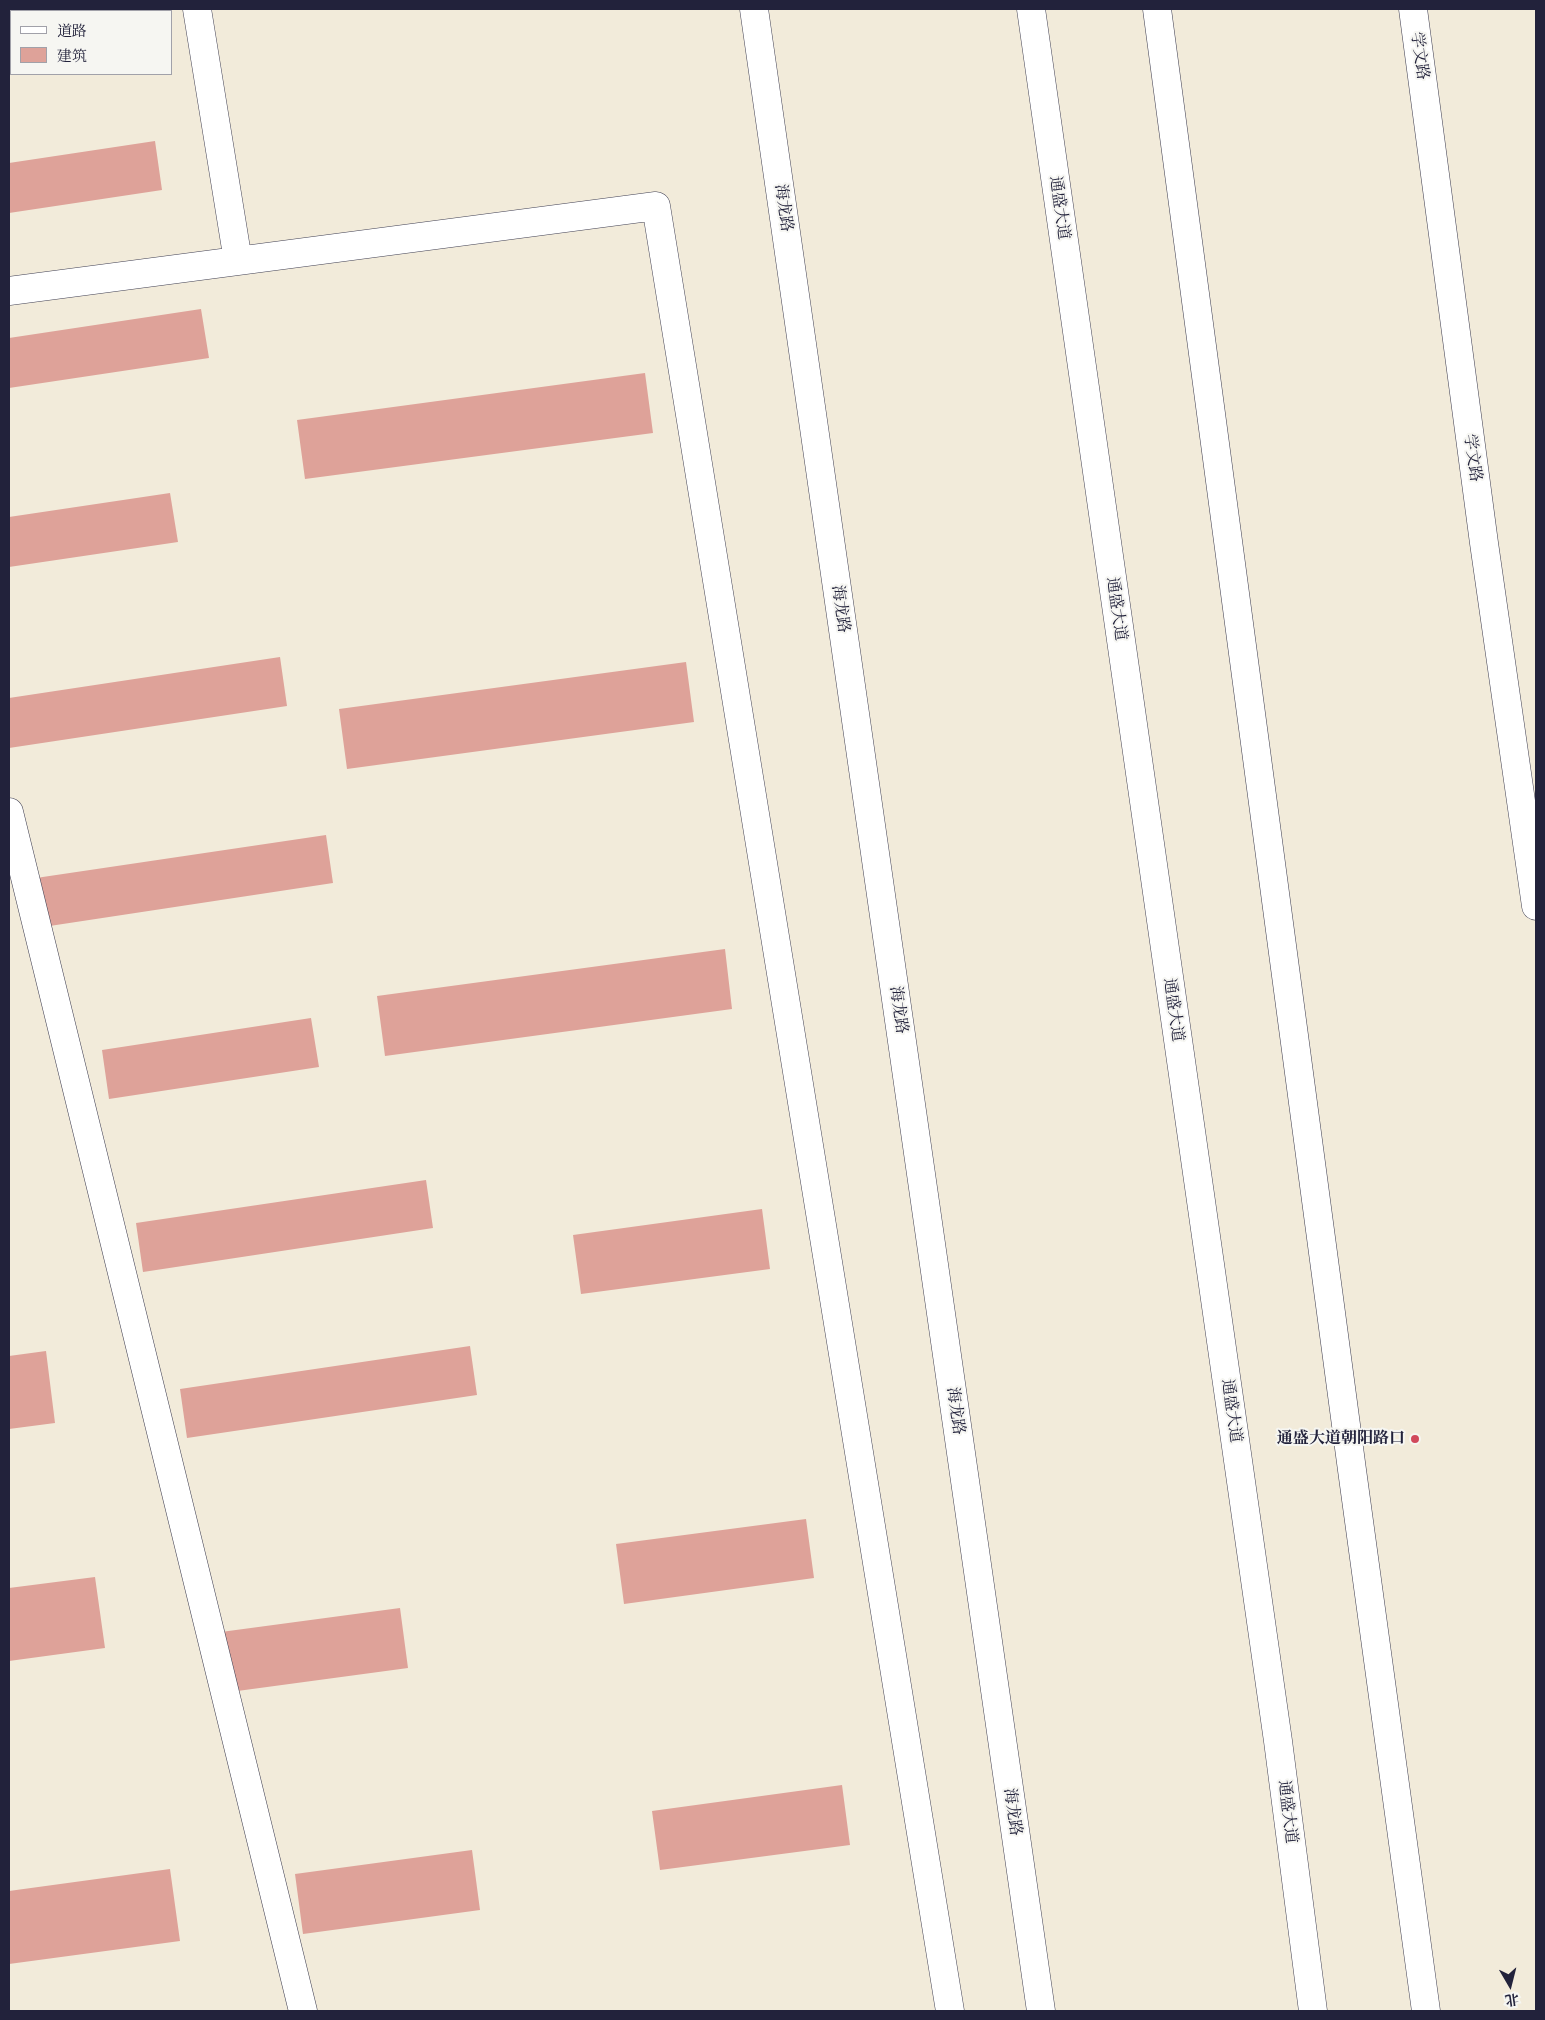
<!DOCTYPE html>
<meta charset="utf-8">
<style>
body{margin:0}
#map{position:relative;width:1545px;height:2020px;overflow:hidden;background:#f2ebda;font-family:"Gentium Book Plus","Noto Serif SC",serif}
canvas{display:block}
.frame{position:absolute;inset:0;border:10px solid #22223b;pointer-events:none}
.legend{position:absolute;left:10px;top:10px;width:162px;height:65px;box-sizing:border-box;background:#f6f6f2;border:1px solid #a1a1a9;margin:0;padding:6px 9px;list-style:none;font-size:15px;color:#22223b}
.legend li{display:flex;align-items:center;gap:10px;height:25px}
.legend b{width:25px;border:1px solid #a1a1a9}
.north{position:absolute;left:1485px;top:1960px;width:50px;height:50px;-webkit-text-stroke:4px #f6f6f2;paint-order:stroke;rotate:172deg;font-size:14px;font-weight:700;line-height:20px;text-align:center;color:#22223b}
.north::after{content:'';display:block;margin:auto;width:18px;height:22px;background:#22223b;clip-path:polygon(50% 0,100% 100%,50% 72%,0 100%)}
</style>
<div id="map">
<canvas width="1545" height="2020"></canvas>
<div class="frame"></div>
<ul class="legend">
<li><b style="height:6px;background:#fff"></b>道路</li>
<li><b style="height:14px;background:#dea299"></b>建筑</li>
</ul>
<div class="north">北</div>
</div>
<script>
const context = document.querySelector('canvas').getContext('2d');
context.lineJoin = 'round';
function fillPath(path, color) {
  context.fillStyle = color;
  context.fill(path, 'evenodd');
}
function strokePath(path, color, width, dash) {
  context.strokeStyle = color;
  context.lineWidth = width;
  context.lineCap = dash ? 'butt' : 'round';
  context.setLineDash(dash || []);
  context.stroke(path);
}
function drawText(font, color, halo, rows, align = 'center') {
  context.font = font + ' "Gentium Book Plus","Noto Serif SC",serif';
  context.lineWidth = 4;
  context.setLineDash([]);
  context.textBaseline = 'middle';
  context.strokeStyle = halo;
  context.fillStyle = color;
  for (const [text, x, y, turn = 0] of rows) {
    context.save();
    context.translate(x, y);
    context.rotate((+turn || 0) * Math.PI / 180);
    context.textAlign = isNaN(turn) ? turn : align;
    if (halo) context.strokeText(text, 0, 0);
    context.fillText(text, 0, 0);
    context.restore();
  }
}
fillPath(new Path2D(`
 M155,141L162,190L9,213V163Z
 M201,309L209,358L9,388V338Z
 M645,373L653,433L305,479L297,420Z
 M170,493L178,542L9,567V517Z
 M280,657L287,706L9,748V698Z
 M686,662L694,722L347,769L339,709Z
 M326,835L333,883L43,927L36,878Z
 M725,949L732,1009L385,1056L377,996Z
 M311,1018L319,1067L109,1099L102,1050Z
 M426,1180L433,1228L143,1272L136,1223Z
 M762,1209L770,1269L581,1294L573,1235Z
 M470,1346L477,1395L187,1438L180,1389Z
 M46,1351L55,1423L9,1429V1356Z
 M806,1519L814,1578L624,1604L616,1544Z
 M95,1577L105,1648L9,1661V1588Z
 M400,1608L408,1668L230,1692L221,1632Z
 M842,1785L850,1845L660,1870L652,1811Z
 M472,1850L480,1910L303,1934L295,1874Z
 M170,1869L180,1941L9,1964V1891Z`), '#dea299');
const street = new Path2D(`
 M197,9L238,261
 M9,291L656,206L950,2011
 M9,812L303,2011`);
const secondary = new Path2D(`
 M754,9L1041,2011
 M1413,9L1484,543L1536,906`);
const primary = new Path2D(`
 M1031,9L1278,1741L1313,2011
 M1157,9L1352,1470L1426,2011`);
strokePath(street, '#414053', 29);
strokePath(secondary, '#414053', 29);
strokePath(primary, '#414053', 29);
strokePath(street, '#fff', 28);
strokePath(secondary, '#fff', 28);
strokePath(primary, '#fff', 28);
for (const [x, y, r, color] of [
 [1415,1439,5,"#d1495b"]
]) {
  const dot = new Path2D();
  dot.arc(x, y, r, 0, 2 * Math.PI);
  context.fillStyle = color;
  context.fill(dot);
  strokePath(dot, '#f6f6f2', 2);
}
drawText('16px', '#22223b', '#f6f6f2', [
 ["学文路",1419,56,82],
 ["海龙路",783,208,82],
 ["通盛大道",1059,208,82],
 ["学文路",1472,458,82],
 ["海龙路",840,609,82],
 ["通盛大道",1116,609,82],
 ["海龙路",898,1010,82],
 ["通盛大道",1173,1010,82],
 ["海龙路",955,1411,82],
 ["通盛大道",1231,1411,82],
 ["海龙路",1012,1812,82],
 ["通盛大道",1287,1812,83]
]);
drawText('bold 16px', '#22223b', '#f6f6f2', [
 ["通盛大道朝阳路口",1405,1439]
], 'right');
</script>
